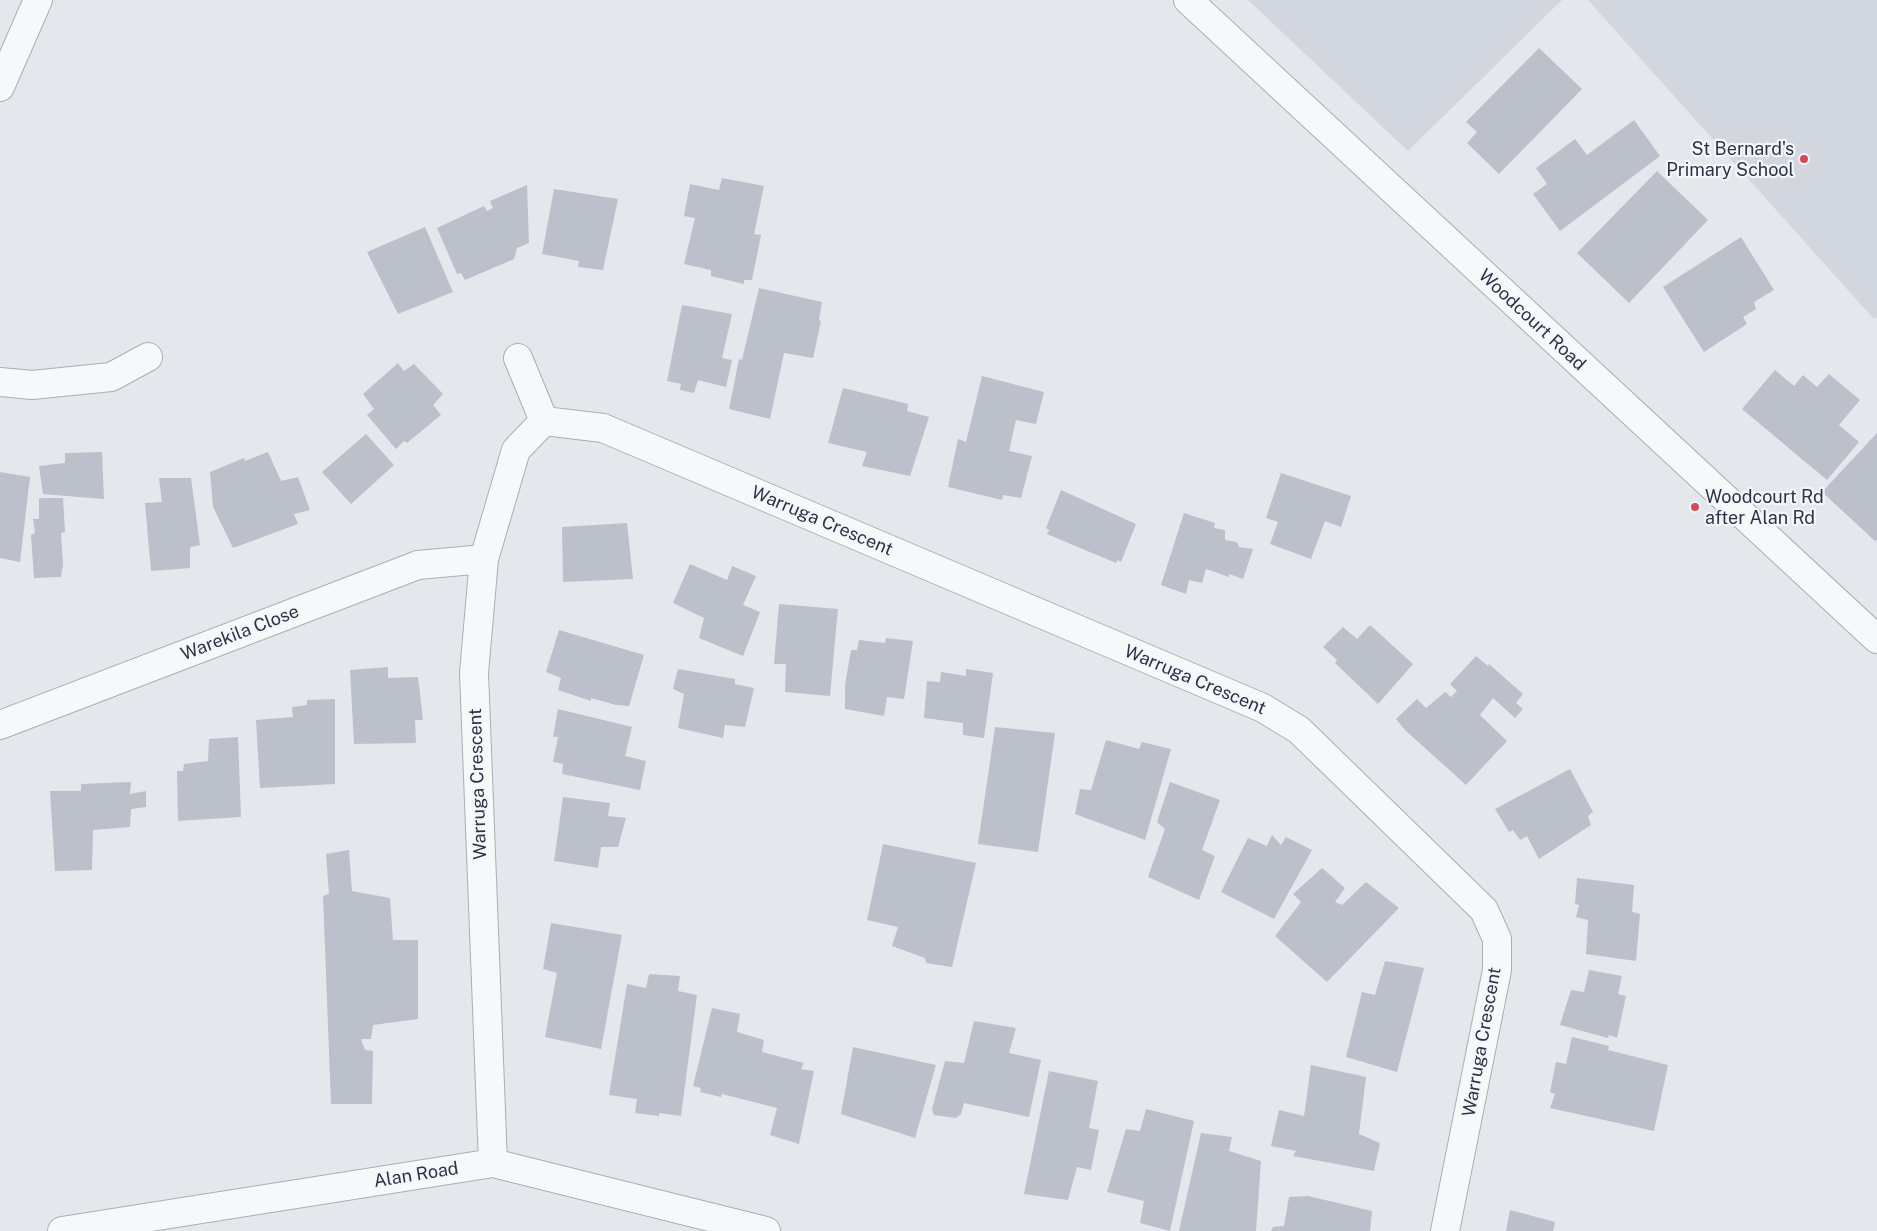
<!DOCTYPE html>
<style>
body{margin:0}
canvas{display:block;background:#e4e7ec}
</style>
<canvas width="1877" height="1231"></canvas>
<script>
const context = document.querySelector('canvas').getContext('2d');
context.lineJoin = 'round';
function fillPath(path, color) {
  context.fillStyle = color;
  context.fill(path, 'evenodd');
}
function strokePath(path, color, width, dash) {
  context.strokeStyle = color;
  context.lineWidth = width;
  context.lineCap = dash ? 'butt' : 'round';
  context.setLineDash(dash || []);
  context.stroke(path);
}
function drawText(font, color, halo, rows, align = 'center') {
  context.font = font + ' "Public Sans",sans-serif';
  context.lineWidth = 4.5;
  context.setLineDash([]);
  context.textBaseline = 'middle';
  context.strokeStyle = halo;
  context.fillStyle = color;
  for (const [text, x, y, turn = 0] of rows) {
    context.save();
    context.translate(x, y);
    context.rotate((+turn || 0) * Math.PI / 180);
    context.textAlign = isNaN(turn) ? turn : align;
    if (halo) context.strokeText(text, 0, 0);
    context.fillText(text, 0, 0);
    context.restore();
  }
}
fillPath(new Path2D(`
 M1248,0H1562L1408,151Z
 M1588,0H1877V318H1873Z`), '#d2d6de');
fillPath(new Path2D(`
 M1539,48L1582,89L1499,174L1467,143L1477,132L1466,122Z
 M1634,120L1660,156L1560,231L1533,194L1547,184L1536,168L1575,139L1587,155Z
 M1657,171L1708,220L1629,303L1577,253Z
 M722,178L764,186L754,234L761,235L752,280H744V284L711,276V270L684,264L695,218L684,216L690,184L719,190Z
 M527,185L529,243L517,248L514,259L465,280L461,273L457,274L437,228L484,206L487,211L493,208L490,201Z
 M554,189L618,199L603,270L578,267L579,261L542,254Z
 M425,227L453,292L398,314L367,252Z
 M1741,237L1774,290L1754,302L1756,309L1743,317L1747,324L1704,352L1663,287Z
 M759,288L822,302L819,320L821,321L813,358L784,353L770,419L729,409L739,359L742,360Z
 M682,305L732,314L722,358L732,360L726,387L698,380L694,393L680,390L681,384L667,381Z
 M398,363L404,371L414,364L443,394L433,405L441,415L407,443L404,441L396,449L367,415L374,409L363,394Z
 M1775,370L1794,386L1803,375L1817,387L1829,374L1860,400L1839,425L1859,442L1827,480L1742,409Z
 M982,376L1044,392L1036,424L1016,420L1009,451L1032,456L1021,498L1003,495L1002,500L948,487L958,439L966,442Z
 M843,388L908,404L907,411L929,417L910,476L862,466L867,452L828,443Z
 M1877,433V540L1875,541L1822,492Z
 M366,434L394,465L351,504L322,472Z
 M102,452L104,499L43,494L39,466L65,463V453Z
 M268,452L281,481L298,477L310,510L294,514L298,524L233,548L213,507L210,472L244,458L245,461Z
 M0,472L30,477L20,562L0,558Z
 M1281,473L1351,496L1341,527L1325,521L1311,559L1270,544L1278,522L1266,518Z
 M159,478H191L200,545L190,547V568L151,571L145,503L162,502Z
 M1061,490L1136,524L1121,562L1118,560L1116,563L1047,534L1049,530L1046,528Z
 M42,498H63L65,532L61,533L63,564L61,577L34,578L31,535L35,533L33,519H39V499Z
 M1184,513L1215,523L1214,528L1225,530V540L1237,542L1239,547L1253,549L1243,579L1229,574V577L1206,569L1202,583L1189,580L1186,594L1161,585Z
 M627,523L633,579L563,582L562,527Z
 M690,564L727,580L732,566L756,576L743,605L760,612L743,656L699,638L704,618L673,603Z
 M779,604L838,609L830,696L785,692L786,664H774Z
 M1370,625L1413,664L1378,704L1335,663L1337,660L1323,647L1343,627L1357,639Z
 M559,630L644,655L629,706L616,705L591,698V701L558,690L561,678L546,672Z
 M886,638L913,641L904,699L887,697L884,716L845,709V685L851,650H857L859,640L885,643Z
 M1476,656L1488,666L1489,664L1523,694L1516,703L1523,709L1515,718L1493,698L1480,715L1507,741L1466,785L1405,730L1396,719L1417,699L1426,708L1445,692L1451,697L1457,691L1450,684Z
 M388,667V678L418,677L423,720H415L416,743L354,744L350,670Z
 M678,669L735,679V684L754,688L745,727L725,725L723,738L678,728L684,694L673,689Z
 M966,669L993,673L984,738L963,735V723L924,718L927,681L940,682L941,672L966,676Z
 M335,699V784L260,788L256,720L293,717L292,707L307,705V700Z
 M558,709L632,727L625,756L646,761L640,790L562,774L563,764L553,762L558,737H553Z
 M995,727L1055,733L1038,852L978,844Z
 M238,737L241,817L178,821L177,771H183L184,764L208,761L209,739Z
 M1106,740L1139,749L1142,742L1171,749L1145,840L1075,814L1080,789L1091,790Z
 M1570,769L1593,812L1588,816L1591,825L1539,859L1527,836L1520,840L1513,830L1509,832L1495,809Z
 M131,782L130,794L146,791V807L131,809L130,827L93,830L92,870L55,871L50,791H81V784Z
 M1170,782L1220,800L1202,850L1215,856L1199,900L1148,877L1165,829L1157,822Z
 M563,797L610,803L608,816L626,818L618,847H601L598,868L554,861Z
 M1272,835L1281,845L1286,837L1312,850L1274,919L1221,892L1248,838L1267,846Z
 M883,844L976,863L952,967L926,963L925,958L892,946L898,927L867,920Z
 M349,850L352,891L390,898L393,940H418V1019L373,1025L371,1039H361L365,1050L373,1051L372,1104H331L323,896L329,894L326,854Z
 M1322,868L1345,888L1335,902L1342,905L1366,882L1399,908L1327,982L1275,936L1301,902L1293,894Z
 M1577,878L1634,885L1632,912L1640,914L1636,961L1586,954L1588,920L1576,917L1579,905L1575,904Z
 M551,923L622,935L601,1049L545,1037L557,973L543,969Z
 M1385,961L1424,968L1397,1072L1346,1057L1362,992L1375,995Z
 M1589,970L1622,976L1618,994L1626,996L1617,1038L1609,1035L1608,1038L1560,1025L1571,990L1584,992Z
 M649,974L680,976L678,991L697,995L681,1116L659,1113V1116L635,1113L637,1099L609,1095L627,984L646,988Z
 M712,1008L740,1014L737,1032L764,1040L762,1052L804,1063L801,1069L814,1071L799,1144L770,1135L777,1108L722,1094L721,1097L700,1092L701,1088L693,1086Z
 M974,1021L1016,1028L1009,1053L1041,1060L1029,1117L964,1103L961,1114L956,1118L934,1115L932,1109L945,1061L964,1063Z
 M1572,1037L1609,1046L1608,1050L1668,1065L1654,1131L1550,1108L1555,1094L1550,1092L1556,1062L1566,1064Z
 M853,1047L936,1065L915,1138L841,1114Z
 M1311,1065L1366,1077L1359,1134L1380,1143L1374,1171L1293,1156L1296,1151L1271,1146L1279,1110L1304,1116Z
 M1049,1071L1098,1081L1089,1128L1099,1130L1091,1170L1077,1167L1068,1200L1024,1194Z
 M1146,1109L1194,1121L1170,1231L1140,1223L1144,1201L1107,1192L1126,1129L1140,1131Z
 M1201,1133L1232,1137L1229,1151L1261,1161L1256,1231H1179Z
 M1308,1196L1372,1211L1370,1231H1271L1273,1227L1284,1226L1289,1197Z
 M1510,1210L1555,1222L1553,1231H1506Z`), '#bbc0ca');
const minor = new Path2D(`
 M1188,0L1877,639
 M0,87L38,0
 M518,358L544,421
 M0,382L32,385L111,377L148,357
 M0,725L418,565L484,559
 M493,1163L474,673L484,559L516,450L544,421L603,428L1263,708L1299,730L1484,910L1497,939V970L1445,1231
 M62,1231L493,1163L766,1231`);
strokePath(minor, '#a9aeb7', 30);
strokePath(minor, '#f7f8fa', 28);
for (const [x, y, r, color] of [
 [1804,159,5,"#d1495b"],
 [1695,507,5,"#d1495b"]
]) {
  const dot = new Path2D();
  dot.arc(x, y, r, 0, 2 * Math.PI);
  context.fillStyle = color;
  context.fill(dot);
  strokePath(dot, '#f4f6f9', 2);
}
drawText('18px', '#2b3445', '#f4f6f9', [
 ["St Bernard's",1794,149],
 ["Primary School",1794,170],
 ["Woodcourt Rd",1705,497,"left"],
 ["after Alan Rd",1705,518,"left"]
], 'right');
drawText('18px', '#2b3445', '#f4f6f9', [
 ["Woodcourt Road",1532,320,43],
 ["Warruga Crescent",822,521,23],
 ["Warekila Close",240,633,-21],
 ["Warruga Crescent",1195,680,23],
 ["Warruga Crescent",478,784,-92],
 ["Warruga Crescent",1482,1042,-80],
 ["Alan Road",416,1175,-9]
]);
</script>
